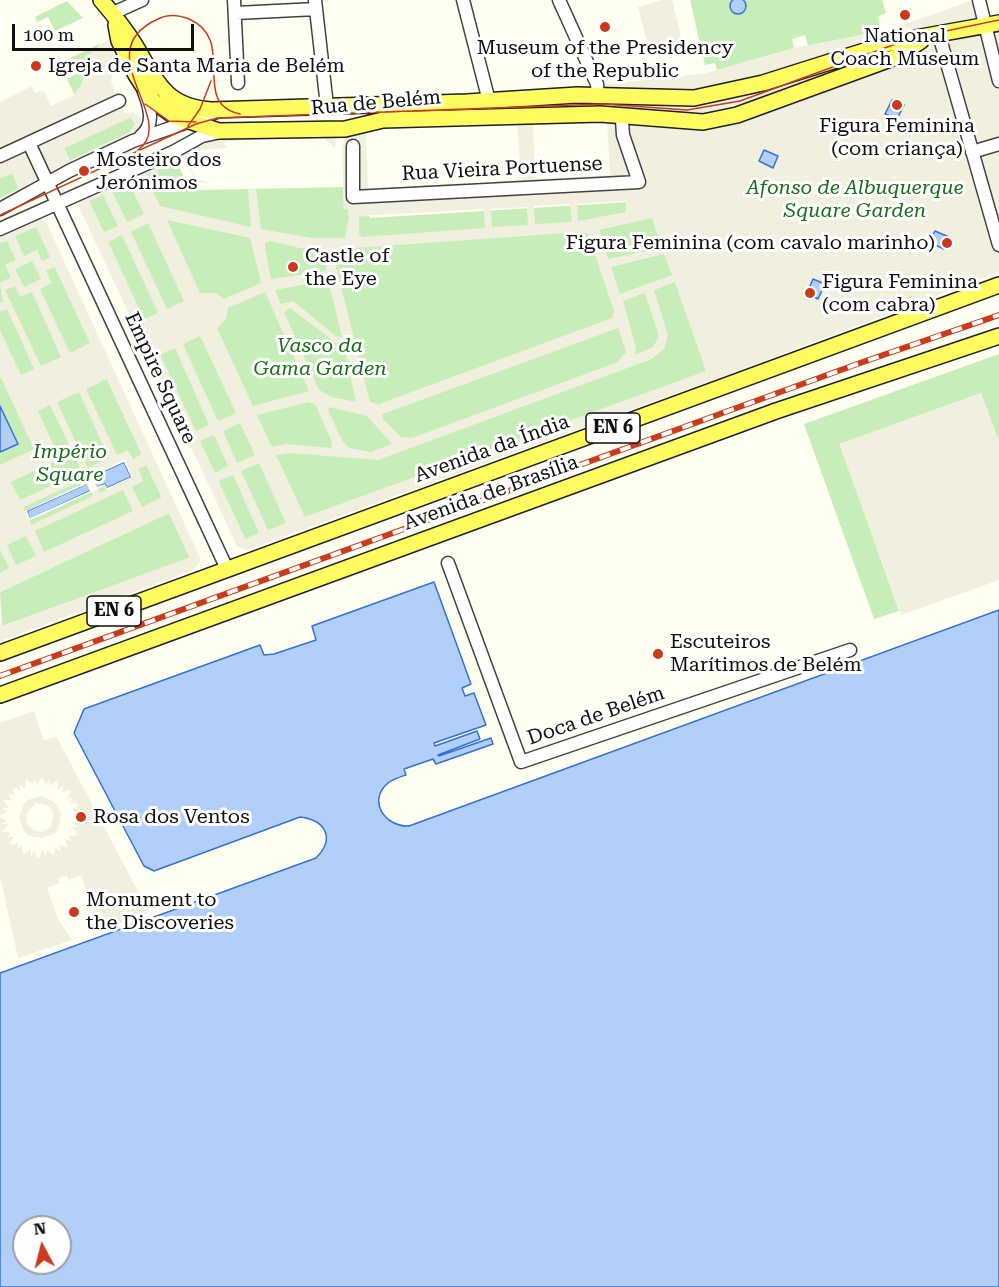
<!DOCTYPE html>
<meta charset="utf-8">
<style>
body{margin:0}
#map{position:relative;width:999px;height:1287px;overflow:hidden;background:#fffff1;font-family:"Roboto Serif",serif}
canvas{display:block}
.north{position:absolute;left:12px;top:1215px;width:60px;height:60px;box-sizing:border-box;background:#fff;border:2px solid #9f9f9f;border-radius:50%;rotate:353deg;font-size:16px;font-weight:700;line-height:24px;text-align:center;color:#0f0f0f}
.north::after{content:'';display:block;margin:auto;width:21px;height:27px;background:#ca3b1d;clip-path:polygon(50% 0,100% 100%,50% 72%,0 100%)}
.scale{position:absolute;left:12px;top:24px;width:182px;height:27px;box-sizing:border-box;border:3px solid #0f0f0f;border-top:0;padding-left:8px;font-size:18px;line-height:21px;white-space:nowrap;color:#0f0f0f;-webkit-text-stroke:4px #fff;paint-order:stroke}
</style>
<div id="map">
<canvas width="999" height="1287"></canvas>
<div class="north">N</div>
<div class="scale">100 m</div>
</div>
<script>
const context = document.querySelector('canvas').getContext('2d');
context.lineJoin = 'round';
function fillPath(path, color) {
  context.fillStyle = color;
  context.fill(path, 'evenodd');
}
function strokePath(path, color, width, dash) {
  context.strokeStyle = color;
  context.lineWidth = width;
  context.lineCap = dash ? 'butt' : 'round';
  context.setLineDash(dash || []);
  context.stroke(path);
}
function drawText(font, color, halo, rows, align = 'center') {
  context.font = font + ' "Roboto Serif",serif';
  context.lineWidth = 6;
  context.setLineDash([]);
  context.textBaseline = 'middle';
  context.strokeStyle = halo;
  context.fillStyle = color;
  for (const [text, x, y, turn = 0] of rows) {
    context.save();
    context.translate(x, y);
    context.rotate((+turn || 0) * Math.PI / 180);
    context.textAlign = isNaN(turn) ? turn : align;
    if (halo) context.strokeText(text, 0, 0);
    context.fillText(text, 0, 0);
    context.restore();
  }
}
fillPath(new Path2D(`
 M690,0H882L886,13L878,16L881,31L808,46L805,35L792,39L794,48L717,70L715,63L705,65Z
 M67,1L83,18L55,31L48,17L37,22L35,17Z
 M101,43C87,56 87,75 79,91L74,94L67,79L76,74L68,59Z
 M131,117L135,124L130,132L70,161L64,148Z
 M177,161L185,181L200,190L343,187L344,209H348L349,217L369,216L370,218L646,201L707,371L245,539L89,201Z
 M12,173L19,189L0,198V178Z
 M36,226L162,498L0,573V243Z
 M999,354V442L981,393L840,444L899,611L874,619L804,424Z
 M169,513L190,558L2,626L0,592Z`), '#c7edb8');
fillPath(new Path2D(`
 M663,0H672L683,45L649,50L638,7Z
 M970,1L994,37L999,30V272L724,376L247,550L237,546L80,209V201L84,198L204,138L336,136L335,148L323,137L227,141L224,144L227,148L201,150L191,161L192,172L199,180L212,184L196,182L184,158L146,176L160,206L251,227L248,190L256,189L261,229L312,238H345L349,216L348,209H344L342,145L347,135L366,128L368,189L465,183V185L495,184V181L521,180L517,123H533L535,179L610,175L607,122L621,119L602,83L610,84L707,73L794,48L892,29ZM129,183L144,214L127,222L112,191ZM103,195L118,226L104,232L89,201ZM626,201V212L578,221L577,204ZM570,204L572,222L535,224L534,206ZM527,207L528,225L492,227L491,209ZM484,209L485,228L362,237L359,234V216ZM652,218L662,248L608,259L599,230ZM167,220L250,238L261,283L224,299L216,293H200ZM148,223L184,301L167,309L131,232ZM581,232L588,234L614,311L612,318L379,404L370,402L336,267L337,260L343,251L356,248ZM122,235L158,313L144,319L108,242ZM270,241L300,248L327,250L326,271L271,279L265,248V243ZM664,254L672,275L620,294L611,267ZM328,280L342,337H337L293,301L281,304L275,290ZM675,282L706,371L305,517L276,455L290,453L378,460L652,359L664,349L668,335L654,290ZM265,292L309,391L253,406L217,328L226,319L228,308ZM645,293L659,336L653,347L635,355L636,347L623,301ZM290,308L339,345L344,344L356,402L332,397L319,390L284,312ZM618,328L626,352L618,362L412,438L401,437L382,418L383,414ZM200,336L236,413L218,421L183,344ZM175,348L209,425L196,431L160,355ZM309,402L315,404L332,442L331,448L286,444L272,447L257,415ZM330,407L367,416L392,444L371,452L349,448L343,442L328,410ZM240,423L255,455L237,463L223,431ZM214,435L228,466L215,473L200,441ZM259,463L286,523L268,530L241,471ZM233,475L259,533L245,539L218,481Z
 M109,39L115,60L111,82L125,113L133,112L140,117L142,123L138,131L64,169L60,166L28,184L27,190L0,205V198L19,189L12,173L0,178V102L32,86L35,93L43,90L51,106L74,95L85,79L80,69L92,51ZM131,117L135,124L130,132L69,161L65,148Z
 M134,145H140L126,154L68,179V177Z
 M39,217L47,224L201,560L193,570L0,641V620L3,626L190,557L169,513L0,592V573L9,568L0,550V465L34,449L0,376V330L21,375L34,369L7,309L0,312V303L3,302L0,283L11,277L5,265L16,260L7,241L0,243V233ZM36,227L50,257L42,261L37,250L24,256L15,236ZM32,261L41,279L24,287L15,269ZM55,267L90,343L70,353L40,289L52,283L46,271ZM15,286L20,297L32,292L61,357L41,366L5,290ZM107,379L142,454L133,459L128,450L117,455L86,389ZM79,392L109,458L88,468L57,402ZM50,405L82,472L20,500L11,482L60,459L38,411ZM125,460L133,477L100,493L92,475ZM147,465L162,497L142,507L132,487L143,481L138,469ZM85,479L93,496L31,525L23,507ZM123,490L133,511L44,552L35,531ZM26,536L36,556L16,565L7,545Z
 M981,393L999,442V580L901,615L839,444Z
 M34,711L44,741L56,736L149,912L95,933L92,906L81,875L68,880L67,876L62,877L58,879L60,883L47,888L58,919L72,940L18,958L0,876V817L7,821L1,824H8L2,832L11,833L7,838L13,836L10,845L19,843L17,849L22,845L23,855L31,849V856L34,850L38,859L43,850L46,857L47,850L54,856L55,847L61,852L59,845L68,848L65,839L72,841L68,836L78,835L72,827H79L73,824L81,819L73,815L80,812L72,811L79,804L69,802L74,797L67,799L71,790L61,792L64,785L58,790L57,780L50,786L49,779L46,785L42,777L37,785L34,779L33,785L26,779L25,789L19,784L21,791L12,787L15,796L8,794L12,800H3L9,808H2L8,812L0,815V723Z
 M41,796L54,802L61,813L59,827L55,833L43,838L29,836L24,831L19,818L23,805L28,800ZM36,803L49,806L54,814L51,827L42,832L33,830L27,823L26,814Z`), '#f1f0df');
const water = new Path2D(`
 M730 6a8 8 0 1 1 16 0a8 8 0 1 1-16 0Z
 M892,100L904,105L897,119L885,114Z
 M764,150L778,156L773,168L759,161Z
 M935,231L949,237L944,249L929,242Z
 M813,279L825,284L818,299L807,293Z
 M0,406L18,444L0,452Z
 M124,462L131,477L107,488L105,484L30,519L27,511L101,477L100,473Z
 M434,582L471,684L462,688L465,696L474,693L486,725L434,743L435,746L477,731L480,739L438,755L439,756L491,738L493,744L436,764L433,759L404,769L406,775C400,777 393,779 388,783C367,801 385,827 409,826L999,610V1287H0V973L316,858C336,838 325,820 300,817L154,871L144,866L74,733L84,709L260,645L264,655L274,654L316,640L312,626ZM24,1227H60V1263H24Z`);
fillPath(water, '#b2cffa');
strokePath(water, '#3471d7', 1.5);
fillPath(new Path2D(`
 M125,459L133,477L107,490L104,486L29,521L25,511L99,476L98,472ZM124,462L131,477L107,488L105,484L97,487L94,481L102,477L100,473ZM87,484L90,491L30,518L27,511Z`), '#fffff1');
const minor = new Path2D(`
 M234,0L238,83
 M315,0L327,106
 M463,0L489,101
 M559,0L597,84L598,96
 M979,0L999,81
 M113,13L142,0
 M236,13L316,9
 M939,35L999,245
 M141,136C155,125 150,107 144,92
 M29,143L227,569
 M353,146V197L639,182L623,135L622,120
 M972,152L999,144
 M0,156L119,101
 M0,209L69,171L133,141L220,111
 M0,229L173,152L202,136L221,132
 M448,563L521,762L850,650`);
const major = new Path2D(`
 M101,0C113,14 125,29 135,45C157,82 165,107 212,110L467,102L577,95L694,98L763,83L893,42L999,23
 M116,25L119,41L136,75L153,101L174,116L219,131L345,129L383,120L600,114L703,122L737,115L896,57L921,41
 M0,653L999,285
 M0,695L776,411L999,336`);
strokePath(minor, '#424242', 15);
strokePath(major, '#202020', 18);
strokePath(minor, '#fff', 12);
strokePath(major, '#fffc61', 15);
strokePath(new Path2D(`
 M145,104L169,121L196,122
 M188,126L200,109L211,81
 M138,150C180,120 85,52 158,19C168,14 179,15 189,19C238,40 189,103 240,114
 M0,215L196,124L217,118L603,104L687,110L740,101L912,38L999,20`), '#ca3b1d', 1.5);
const rail = new Path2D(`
 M0,676L860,363L999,315`);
strokePath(rail, '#ca3b1d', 6);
strokePath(rail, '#fff', 4, [11]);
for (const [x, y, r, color] of [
 [905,15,6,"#ca3b1d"],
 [605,27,6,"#ca3b1d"],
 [36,66,6,"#ca3b1d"],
 [897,105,6,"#ca3b1d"],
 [84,171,6,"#ca3b1d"],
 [947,243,6,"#ca3b1d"],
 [293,267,6,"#ca3b1d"],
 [810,293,6,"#ca3b1d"],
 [658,654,6,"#ca3b1d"],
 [81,817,6,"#ca3b1d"],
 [74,912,6,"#ca3b1d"]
]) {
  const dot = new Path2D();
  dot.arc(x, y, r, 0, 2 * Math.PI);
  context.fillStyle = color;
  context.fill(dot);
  strokePath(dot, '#fff', 2);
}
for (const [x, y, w] of [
 [613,428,54],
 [114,611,54]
]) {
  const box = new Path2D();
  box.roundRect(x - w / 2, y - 15, w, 30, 4.5);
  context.fillStyle = '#fff';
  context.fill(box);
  strokePath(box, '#0f0f0f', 1.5);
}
drawText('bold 18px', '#0f0f0f', null, [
 ["EN 6",613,428],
 ["EN 6",114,611]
]);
drawText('20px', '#0f0f0f', '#fff', [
 ["National",905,36,"center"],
 ["Coach Museum",905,59,"center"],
 ["Museum of the Presidency",605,48,"center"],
 ["of the Republic",605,71,"center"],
 ["Igreja de Santa Maria de Belém",48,66],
 ["Figura Feminina",897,126,"center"],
 ["(com criança)",897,149,"center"],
 ["Mosteiro dos",96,160],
 ["Jerónimos",96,183],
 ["Figura Feminina (com cavalo marinho)",935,243,"right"],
 ["Castle of",305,256],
 ["the Eye",305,279],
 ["Figura Feminina",822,282],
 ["(com cabra)",822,305],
 ["Escuteiros",670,642],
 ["Marítimos de Belém",670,665],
 ["Rosa dos Ventos",93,817],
 ["Monument to",86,900],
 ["the Discoveries",86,923]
], 'left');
drawText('20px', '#0f0f0f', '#fff', [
 ["Rua de Belém",376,103,-5],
 ["Rua Vieira Portuense",502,169,-3],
 ["Empire Square",160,378,65],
 ["Avenida da Índia",492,449,-20],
 ["Avenida de Brasília",491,493,-20],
 ["Doca de Belém",596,716,-19]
]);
drawText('italic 20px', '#1a6c1b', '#fff', [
 ["Afonso de Albuquerque",855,188],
 ["Square Garden",855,211],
 ["Vasco da",320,346],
 ["Gama Garden",320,369],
 ["Império",70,452],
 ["Square",70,475]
]);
</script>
